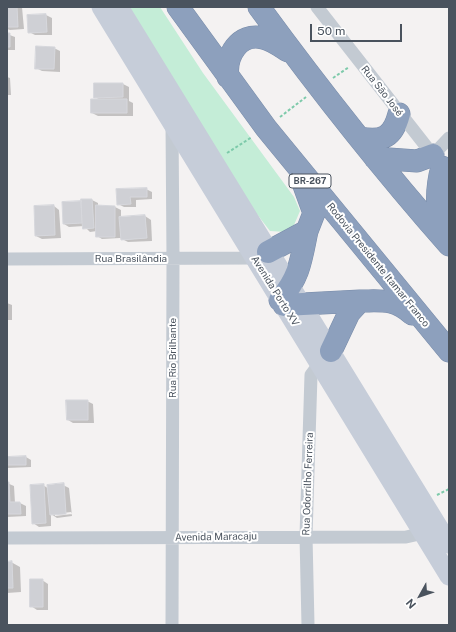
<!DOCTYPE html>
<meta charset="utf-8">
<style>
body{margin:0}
#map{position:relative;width:456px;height:632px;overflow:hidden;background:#f4f2f2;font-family:"Public Sans",sans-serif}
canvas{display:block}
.frame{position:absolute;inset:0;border:8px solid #4a535e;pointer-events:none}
.north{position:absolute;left:400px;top:576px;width:40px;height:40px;-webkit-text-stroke:3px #fff;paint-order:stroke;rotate:230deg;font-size:11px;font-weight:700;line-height:16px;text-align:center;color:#4a535e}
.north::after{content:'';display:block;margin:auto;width:14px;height:18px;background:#4a535e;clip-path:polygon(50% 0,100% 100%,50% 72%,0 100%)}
.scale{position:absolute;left:310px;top:24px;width:92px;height:18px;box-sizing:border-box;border:2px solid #4a535e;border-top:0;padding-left:5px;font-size:12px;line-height:14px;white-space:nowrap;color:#4a535e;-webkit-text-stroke:3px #fff;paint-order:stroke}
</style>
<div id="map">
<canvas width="456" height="632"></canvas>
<div class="frame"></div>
<div class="north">N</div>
<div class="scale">50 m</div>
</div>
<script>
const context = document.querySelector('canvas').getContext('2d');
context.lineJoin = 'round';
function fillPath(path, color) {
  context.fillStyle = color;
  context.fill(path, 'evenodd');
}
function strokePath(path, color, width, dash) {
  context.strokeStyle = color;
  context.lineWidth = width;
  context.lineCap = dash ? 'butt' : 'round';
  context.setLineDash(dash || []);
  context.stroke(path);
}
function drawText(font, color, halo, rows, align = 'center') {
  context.font = font + ' "Public Sans",sans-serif';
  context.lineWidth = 4;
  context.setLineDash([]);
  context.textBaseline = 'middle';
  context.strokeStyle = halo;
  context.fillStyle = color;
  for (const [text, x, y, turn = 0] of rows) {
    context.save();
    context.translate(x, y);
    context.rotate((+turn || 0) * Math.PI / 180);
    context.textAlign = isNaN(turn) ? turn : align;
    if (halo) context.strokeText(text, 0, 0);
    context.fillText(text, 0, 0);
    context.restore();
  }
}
fillPath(new Path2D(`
 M127,7H160L203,73L294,197L300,211L294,225L286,232L270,231L253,209Z`), '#c4edd7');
fillPath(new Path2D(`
 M7,7H22L24,29L10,30L7,29Z
 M46,15L52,18V35H35L29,32L28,16Z
 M7,34L15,37V50H7Z
 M54,48L60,51V72L42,71L36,68Z
 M7,77L10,78L11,95H7Z
 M123,84L129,87V101L133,103V116H98L92,113L100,100L95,97Z
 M146,189L152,192V199L136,200V207H124L118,204L117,190Z
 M82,200H92L98,203V206L115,207L121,210V218L145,216L151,220L152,241L128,242L120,238L102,239L97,236V231L90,232L84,226L69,227L64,224L63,203L83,202Z
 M54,206L59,210L61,238L42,239L36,236Z
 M7,303L12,305V320H7Z
 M87,401L93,404L94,423H73L68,420Z
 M26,457L31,460V467L7,468V458Z
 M7,483L14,486L15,503H20L26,506V516L7,517Z
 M43,485L49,489L63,485L69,488L72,516L57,518L51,514V526L39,527L33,523ZM71,512L72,514L55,516V514Z
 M11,562L20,567L21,592L7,593V563Z
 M42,580L48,584V610H37L31,606Z`), '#0003');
const building = new Path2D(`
 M7,7H17L18,27H7Z
 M46,14L47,32L28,33L27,15Z
 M7,33H10V47H7Z
 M36,46L55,47L54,69H35Z
 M94,83H123V97L94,98Z
 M91,99H127V113H91Z
 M147,188V197H130L131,204L117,205L116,189Z
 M81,199H92L94,228L83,229Z
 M81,201L82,223L63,224L62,202Z
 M54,205L55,235L35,236L34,206Z
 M96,205L115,206V237H96Z
 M145,215L147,238L121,240L119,217Z
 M66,400H88V420H67Z
 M26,456V465H7V457Z
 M7,482H9L10,502H20L21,514H7Z
 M64,483L66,514L50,515L47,485Z
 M44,484L46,523L32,524L30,485Z
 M12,561L13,588H7V562Z
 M30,579H43V607H30Z`);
fillPath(building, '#cfd0d5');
strokePath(building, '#d6d7dc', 1);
const highway = new Path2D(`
 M178,7L266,128L449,351
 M259,7C319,89 382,169 449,245
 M228,77C225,56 239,32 263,38C272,40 280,46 288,51
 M360,138C383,142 393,137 399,114
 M375,158L417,161L433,155
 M442,167C435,192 437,212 443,237
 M268,252L307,231L314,213L302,180
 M280,300C300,276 301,260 307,231
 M284,305L360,301
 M331,351L349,313L360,301C382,301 394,298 412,314`);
strokePath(highway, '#788ba8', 23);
strokePath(new Path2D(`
 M333,78L349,67
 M280,117L306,97
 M227,153L252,137
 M437,495L449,489`), '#7dcaaa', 2, [3, 2]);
strokePath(new Path2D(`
 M317,7L436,159
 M172,123L173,258L172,625
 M433,155L449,138
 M7,259L255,258L261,255
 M7,538L406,537L424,533L430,530
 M308,625L306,536L311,375L323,359`), '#c3cad2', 13);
strokePath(new Path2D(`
 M101,7L449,576
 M119,7L449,544`), '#c6cdd9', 19);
strokePath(highway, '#8da0bd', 22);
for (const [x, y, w] of [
 [310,181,42]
]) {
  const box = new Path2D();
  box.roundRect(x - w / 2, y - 7, w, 14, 3);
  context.fillStyle = '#fff';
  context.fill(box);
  strokePath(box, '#4a535e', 1);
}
drawText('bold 9px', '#4a535e', null, [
 ["BR-267",310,181]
]);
drawText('10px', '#4a535e', '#fff', [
 ["Rua São José",382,91,52],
 ["Rua Brasilândia",131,259],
 ["Rodovia Presidente Itamar Franco",378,265,51],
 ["Avenida Porto XV",275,291,58],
 ["Rua Rio Brilhante",173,358,-90],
 ["Rua Odorrilho Ferreira",308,484,-88],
 ["Avenida Maracaju",216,537,-1]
]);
</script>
